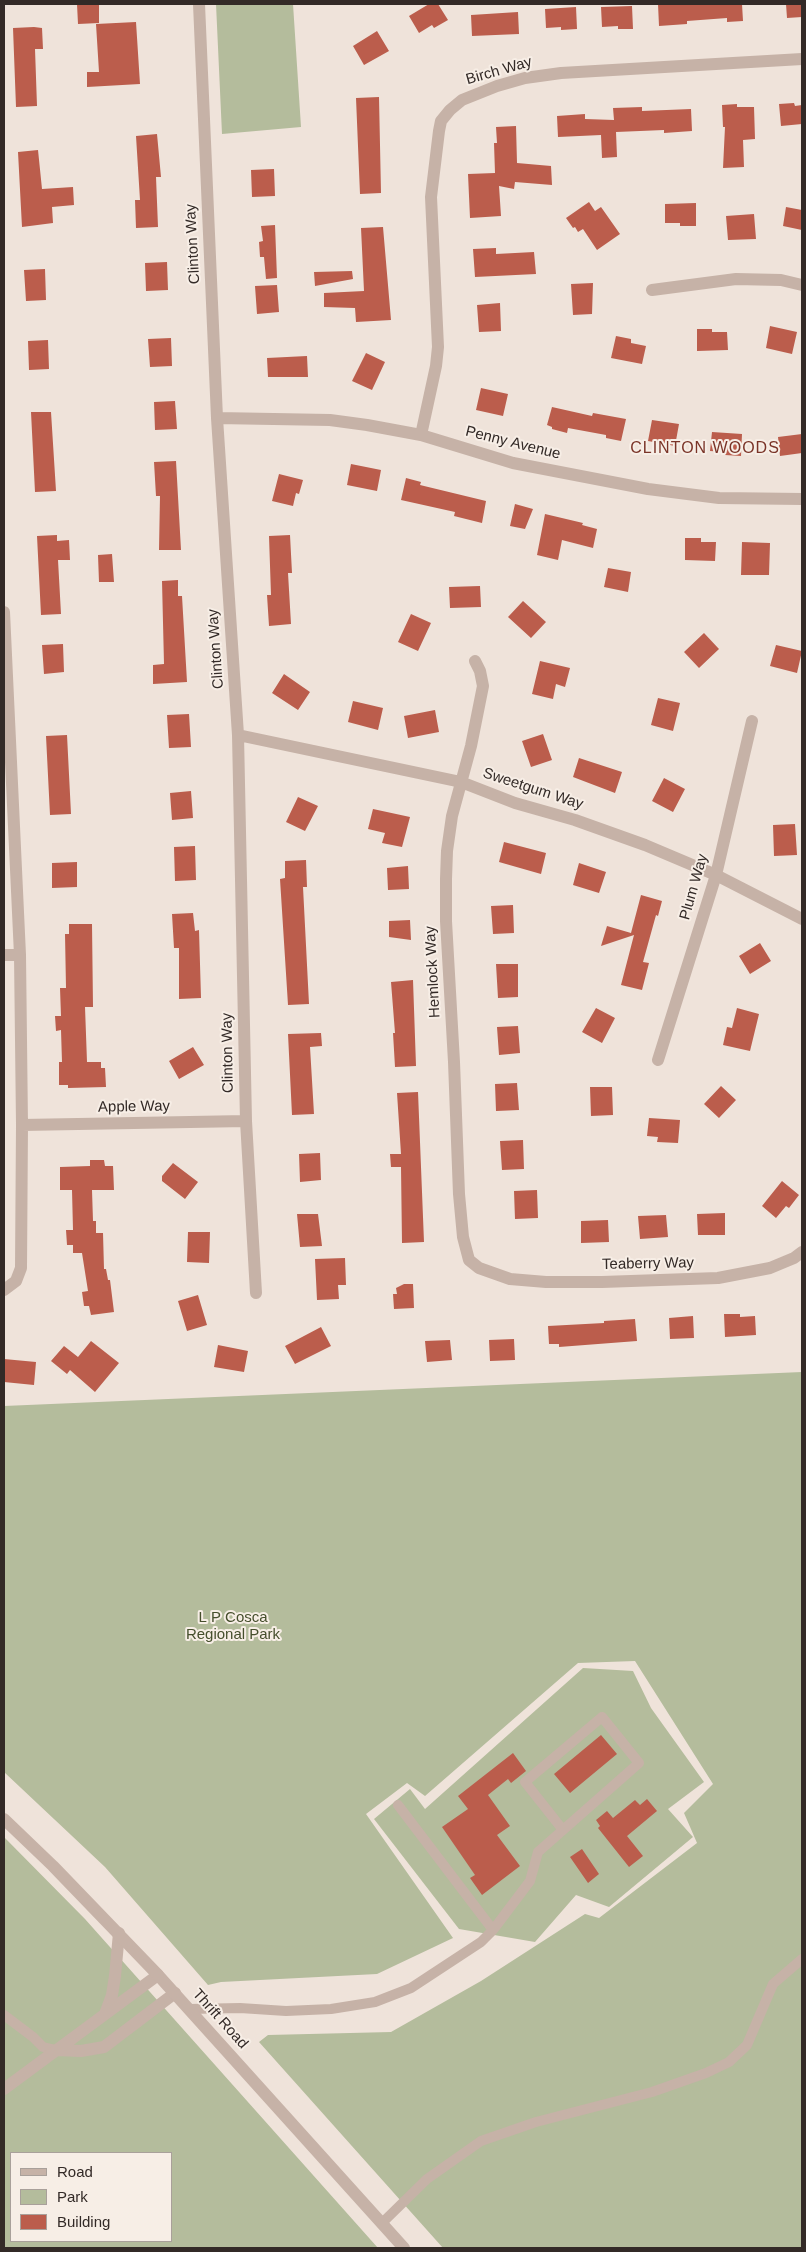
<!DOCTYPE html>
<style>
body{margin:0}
#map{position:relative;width:806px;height:2252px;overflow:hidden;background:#efe3da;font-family:Arial,sans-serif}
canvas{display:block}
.frame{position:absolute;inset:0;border:5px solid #332a27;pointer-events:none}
.legend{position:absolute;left:10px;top:2152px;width:162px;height:90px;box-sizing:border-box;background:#f7eee6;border:1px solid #a9a09a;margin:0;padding:6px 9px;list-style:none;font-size:15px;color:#332a27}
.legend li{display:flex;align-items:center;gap:10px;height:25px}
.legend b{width:25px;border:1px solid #a9a09a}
</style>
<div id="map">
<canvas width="806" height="2252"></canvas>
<div class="frame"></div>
<ul class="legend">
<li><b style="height:6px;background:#c6b2a7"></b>Road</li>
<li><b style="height:14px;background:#b4bc9c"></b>Park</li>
<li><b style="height:14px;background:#bb5d4c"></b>Building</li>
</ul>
</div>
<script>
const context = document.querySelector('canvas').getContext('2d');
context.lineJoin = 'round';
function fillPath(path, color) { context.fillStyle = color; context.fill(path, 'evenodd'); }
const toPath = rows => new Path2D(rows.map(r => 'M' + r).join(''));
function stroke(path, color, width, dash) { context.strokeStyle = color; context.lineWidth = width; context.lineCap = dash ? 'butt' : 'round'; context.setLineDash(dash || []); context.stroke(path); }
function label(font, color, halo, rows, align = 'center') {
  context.font = font + ' Arial,sans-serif'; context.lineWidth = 4; context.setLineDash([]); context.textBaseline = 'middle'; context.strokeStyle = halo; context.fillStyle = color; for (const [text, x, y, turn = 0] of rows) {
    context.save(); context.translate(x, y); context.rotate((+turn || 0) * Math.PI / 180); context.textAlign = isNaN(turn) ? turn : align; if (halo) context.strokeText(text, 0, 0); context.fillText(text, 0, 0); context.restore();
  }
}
fillPath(toPath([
 [216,4,293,4,301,127,222,134],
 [802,1372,802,2248,443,2248,259,2042,268,2035,391,2032,481,1981,585,1914,599,1918,697,1843,684,1813,713,1784,635,1661,578,1663,425,1796,407,1783,366,1814,453,1938,377,1974,221,1982,208,1985,105,1867,4,1772,4,1406],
 [583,1668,633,1671,651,1708,704,1782,668,1809,693,1837,609,1907,576,1895,535,1942,459,1929,374,1819,410,1789,425,1809],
 [4,1837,85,1919,378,2248,4,2248],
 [11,2153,171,2153,171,2241,11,2241]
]), '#b4bc9c');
fillPath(toPath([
 [77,4,99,4,99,23,78,24],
 [429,4,438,4,448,20,434,28,432,25,419,33,409,16],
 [658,4,742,4,743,21,727,22,727,18,687,21,687,24,659,26],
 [786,4,802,4,802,17,787,18],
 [632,6,633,29,618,29,618,26,602,27,601,7],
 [576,7,577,29,561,30,561,27,546,28,545,9],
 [518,12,519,34,472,36,471,15],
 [136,22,140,84,87,87,87,72,99,72,96,24],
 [34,27,42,28,43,49,35,49,37,106,16,107,13,28],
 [377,31,389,51,364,65,353,46],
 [379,97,381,193,360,194,356,98],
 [794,103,795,106,802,105,802,124,781,126,779,104],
 [737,104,737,107,754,107,755,139,743,140,744,167,723,168,725,127,723,127,722,105],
 [642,107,642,111,691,109,692,131,664,133,664,130,616,132,617,157,602,158,601,135,558,137,557,116,585,114,585,119,614,120,613,108],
 [516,126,517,163,551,166,552,185,515,182,514,189,499,186,501,216,470,218,468,174,495,173,494,143,497,143,496,127],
 [157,134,161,177,156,177,158,227,136,228,135,200,140,200,136,136],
 [38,150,42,189,73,187,74,205,52,207,53,223,22,227,18,152],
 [274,169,275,196,252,197,251,170],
 [589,202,595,211,601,207,620,234,597,250,583,229,578,232,575,227,573,228,566,218],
 [696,203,696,226,680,226,680,223,665,223,665,204],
 [786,207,802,210,802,230,783,226],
 [754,214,756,239,728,240,726,216],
 [275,225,277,278,266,279,264,257,260,257,259,242,263,241,261,226],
 [383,227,391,320,356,322,355,308,324,307,324,293,364,291,361,228],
 [496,248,496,254,534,252,536,274,475,277,473,249],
 [167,262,168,290,146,291,145,263],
 [45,269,46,300,26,301,24,270],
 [352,271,353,279,315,286,314,272],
 [593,283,592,314,573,315,571,284],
 [277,285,279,312,257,314,255,286],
 [500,303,501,331,479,332,477,305],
 [770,326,797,332,792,354,766,348],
 [697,329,712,329,712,332,727,332,728,350,697,351],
 [616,336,631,339,631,343,646,346,642,364,611,358],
 [171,338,172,366,150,367,148,339],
 [48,340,49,369,29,370,28,341],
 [366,353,385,362,372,390,352,381],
 [307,356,308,377,268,377,267,358],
 [481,388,508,394,503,416,476,410],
 [175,401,177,429,155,430,154,402],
 [552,407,592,416,593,413,626,419,621,441,606,438,606,435,568,428,567,433,552,429,552,427,547,425],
 [31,412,51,412,56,491,35,492],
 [652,420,679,424,675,446,648,441],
 [712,432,742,434,741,456,725,455,725,452,710,451],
 [802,434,802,453,780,456,778,437],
 [176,461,181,550,159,550,160,496,156,496,154,462],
 [351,464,381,470,377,491,347,485],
 [279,474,303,480,299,494,296,493,293,506,272,501],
 [406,478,421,482,420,485,486,501,482,523,454,516,455,512,401,500],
 [515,504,533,509,525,529,510,526],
 [545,514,583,523,582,525,597,529,593,548,562,540,558,560,537,555],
 [57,535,57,541,69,540,70,560,58,560,61,614,41,615,37,536],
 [290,535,292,573,288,573,291,624,269,626,267,595,271,595,269,536],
 [685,538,701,538,701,542,716,542,715,561,685,560],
 [742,542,770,543,769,575,741,575],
 [112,554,114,582,99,582,98,555],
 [608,568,631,572,628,592,604,587],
 [178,580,178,596,182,596,187,682,153,684,153,665,164,664,162,581],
 [480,586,481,607,450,608,449,587],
 [523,601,546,622,531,638,508,617],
 [411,614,431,623,418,651,398,642],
 [704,633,719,649,699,668,684,652],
 [63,644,64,672,44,674,42,645],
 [776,645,802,651,797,673,770,666],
 [540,661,570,668,565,687,556,684,553,699,532,694],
 [284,674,310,692,298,710,272,693],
 [658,698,680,703,673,731,651,725],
 [353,701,383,708,378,730,348,722],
 [435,710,439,732,408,738,404,716],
 [189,714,191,747,169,748,167,715],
 [543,734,552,760,531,767,522,741],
 [67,735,71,814,50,815,46,736],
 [579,758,622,772,615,793,573,777],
 [664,778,685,789,673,812,652,801],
 [191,791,193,818,172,820,170,793],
 [298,797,318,806,305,831,286,822],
 [373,809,410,817,402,847,382,843,385,833,368,829],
 [795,824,797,855,774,856,773,825],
 [504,842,546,853,541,874,499,862],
 [195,846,196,880,175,881,174,847],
 [306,860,307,887,303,887,309,1004,288,1005,280,879,285,878,285,861],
 [77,862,77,887,52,888,52,863],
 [579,863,606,872,599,893,573,885],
 [408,866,409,889,388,890,387,868],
 [641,895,662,901,658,916,656,915,643,962,649,963,642,990,621,985,634,935,601,946,607,926,631,933],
 [513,905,514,933,493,934,491,906],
 [193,913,195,931,199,930,201,998,179,999,179,948,174,948,172,914],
 [410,920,411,940,389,937,389,921],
 [69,924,92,924,93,1007,85,1007,87,1062,101,1062,101,1068,105,1068,106,1087,68,1088,68,1085,59,1085,59,1062,62,1062,61,1030,56,1031,55,1016,61,1016,60,988,66,988,65,934,69,934],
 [760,943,771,961,750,974,739,956],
 [496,964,518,964,518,997,498,998],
 [413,980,416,1066,395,1067,393,1033,395,1033,391,982],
 [596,1008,615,1018,602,1043,582,1032],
 [737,1008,759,1014,750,1051,723,1045,727,1027,732,1028],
 [518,1026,520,1053,499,1055,497,1027],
 [321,1033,322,1046,310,1047,314,1114,292,1115,288,1034],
 [193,1047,204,1065,179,1079,169,1061],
 [517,1083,519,1110,496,1111,495,1084],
 [721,1086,736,1100,719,1118,704,1104],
 [590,1087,612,1087,613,1115,591,1116],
 [418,1092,424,1242,402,1243,401,1167,391,1167,390,1154,401,1154,397,1093],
 [649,1118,680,1120,678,1143,657,1142,658,1137,647,1136],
 [523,1140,524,1169,502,1170,500,1141],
 [320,1153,321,1180,300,1182,299,1154],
 [90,1160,104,1160,105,1166,113,1166,114,1190,92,1190,93,1221,96,1221,96,1233,103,1233,104,1269,106,1269,108,1280,110,1280,114,1312,91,1315,89,1306,84,1306,82,1292,88,1291,82,1253,73,1253,73,1245,67,1245,66,1230,73,1230,72,1190,60,1190,60,1167,90,1166],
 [173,1163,198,1182,185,1199,162,1181,162,1176],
 [782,1181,799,1195,789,1208,786,1206,776,1218,762,1206],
 [537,1190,538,1218,515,1219,514,1191],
 [725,1213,725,1235,698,1235,697,1214],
 [297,1214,318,1214,322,1246,300,1247],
 [666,1215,668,1237,640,1239,638,1216],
 [608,1220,609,1242,581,1243,581,1221],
 [188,1232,210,1232,209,1263,187,1262],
 [345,1258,346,1285,338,1285,339,1299,317,1300,315,1259],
 [404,1284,413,1284,414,1308,394,1309,393,1294,397,1294,396,1288],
 [198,1295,207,1325,187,1331,178,1301],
 [724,1314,740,1314,740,1317,755,1316,756,1335,725,1337],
 [693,1316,694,1338,670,1339,669,1318],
 [635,1319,637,1341,559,1347,559,1344,549,1344,548,1326,604,1323,604,1321],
 [321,1327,331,1346,295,1364,285,1346],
 [514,1339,515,1360,490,1361,489,1340],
 [450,1340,452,1360,427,1362,425,1341],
 [91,1341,119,1363,95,1392,70,1370,67,1374,51,1361,64,1346,78,1357],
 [218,1345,248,1351,244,1372,214,1367],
 [4,1359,36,1362,34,1385,4,1382],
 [601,1735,617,1754,570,1793,554,1774],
 [513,1753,526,1771,511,1783,508,1779,488,1795,510,1826,497,1835,520,1866,482,1895,470,1878,475,1875,442,1827,468,1809,458,1796],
 [647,1799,657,1811,627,1836,643,1856,629,1867,598,1828,600,1826,596,1820,607,1811,613,1818,635,1800,640,1805],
 [582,1849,599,1874,588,1883,570,1857]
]), '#bb5d4c');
stroke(toPath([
 [398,1805,493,1930,530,1881,538,1852,639,1763,602,1717,525,1782,563,1830],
 [189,2009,240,2008,286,2011,331,2009,375,2002,411,1988,481,1942,493,1930],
 [4,2015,33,2037,43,2047,56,2050],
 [382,2223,427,2179,481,2141,536,2122,652,2092,706,2073,729,2062,747,2045,773,1984,802,1959]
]), '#c6b2a7', 10);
stroke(toPath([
 [199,4,217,418,238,735,246,1121,256,1293],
 [652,290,736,279,781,280,802,285],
 [217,418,330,420,367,425,421,435,513,463,648,489,719,498,802,499],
 [421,435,436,366,438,347,431,197,439,131,441,121,450,110,462,100,497,86,525,78,561,73,802,59],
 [4,612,20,955,22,1125,21,1268,16,1281,4,1290],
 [475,661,480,671,483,686,471,746,452,816,447,851,446,879,446,921,454,1062,459,1194,463,1237,469,1260,479,1268,510,1279,546,1282,602,1282,718,1278,770,1268,794,1258,802,1252],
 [238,735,461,782,515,803,575,820,645,845,716,875,802,919],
 [4,955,20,955],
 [658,1060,716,875,752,721],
 [22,1125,246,1121],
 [105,2014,112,1995,115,1976,119,1933],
 [56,2050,81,2051,104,2047,175,1993],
 [4,2089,158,1975]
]), '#c6b2a7', 12);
stroke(toPath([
 [4,1819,53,1866,158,1975,404,2248]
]), '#c6b2a7', 12);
label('15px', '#332a27', '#f7eee6', [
 ["Birch Way",499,71,-16],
 ["Clinton Way",193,244,-93],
 ["Penny Avenue",513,443,14],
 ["Clinton Way",216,649,-94],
 ["Sweetgum Way",533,789,18],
 ["Plum Way",694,887,-74],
 ["Hemlock Way",433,972,-93],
 ["Clinton Way",228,1053,-91],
 ["Apple Way",134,1107,-1],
 ["Teaberry Way",648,1264,-1],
 ["Thrift Road",220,2019,48]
]);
label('15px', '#464f2d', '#f7eee6', [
 ["L P Cosca",233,1618],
 ["Regional Park",233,1635]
]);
context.letterSpacing = '1px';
label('16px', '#7a3428', '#f7eee6', [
 ["CLINTON WOODS",705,449]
]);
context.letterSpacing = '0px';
</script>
